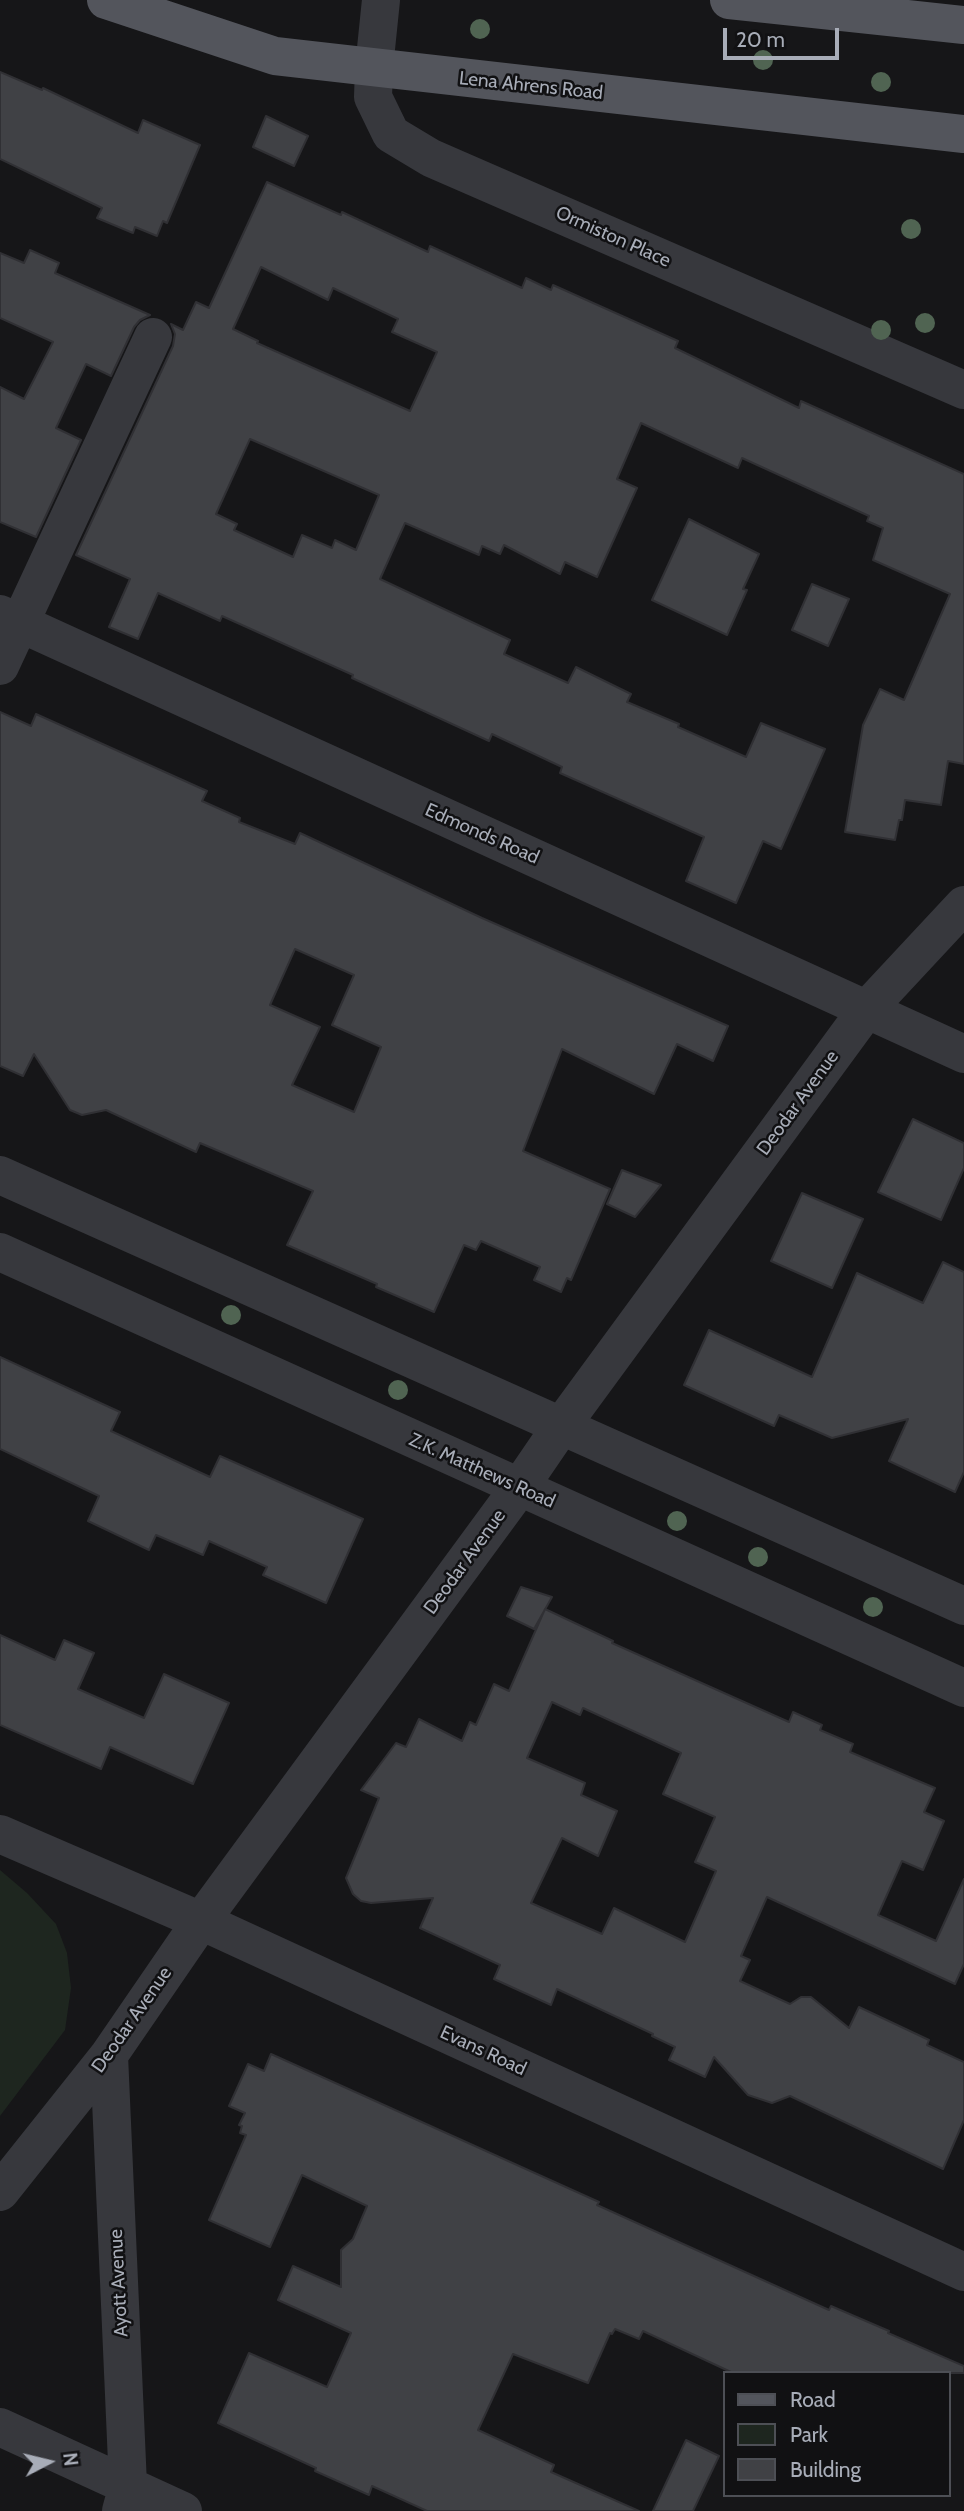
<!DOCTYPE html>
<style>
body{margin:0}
#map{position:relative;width:964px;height:2511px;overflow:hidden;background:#161618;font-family:Cabin,sans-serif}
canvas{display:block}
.legend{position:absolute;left:723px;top:2371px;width:228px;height:126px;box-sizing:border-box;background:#111113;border:2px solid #4d4f55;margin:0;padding:9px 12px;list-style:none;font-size:21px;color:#a8adb8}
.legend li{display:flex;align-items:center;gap:14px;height:35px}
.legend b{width:35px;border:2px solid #4d4f55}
.north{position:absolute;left:14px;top:2427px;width:70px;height:70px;-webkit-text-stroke:5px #111113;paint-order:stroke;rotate:83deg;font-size:19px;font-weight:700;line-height:28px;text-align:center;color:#a8adb8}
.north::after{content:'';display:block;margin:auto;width:24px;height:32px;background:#a8adb8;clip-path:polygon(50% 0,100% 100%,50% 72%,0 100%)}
.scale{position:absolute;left:723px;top:28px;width:116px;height:32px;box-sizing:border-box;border:4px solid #a8adb8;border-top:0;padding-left:9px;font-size:21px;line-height:24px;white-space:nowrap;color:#a8adb8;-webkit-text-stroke:5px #111113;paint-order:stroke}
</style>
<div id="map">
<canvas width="964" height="2511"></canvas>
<ul class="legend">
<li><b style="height:9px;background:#53555c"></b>Road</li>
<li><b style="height:19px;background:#1e261f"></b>Park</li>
<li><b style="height:19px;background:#404145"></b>Building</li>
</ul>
<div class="north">N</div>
<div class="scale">20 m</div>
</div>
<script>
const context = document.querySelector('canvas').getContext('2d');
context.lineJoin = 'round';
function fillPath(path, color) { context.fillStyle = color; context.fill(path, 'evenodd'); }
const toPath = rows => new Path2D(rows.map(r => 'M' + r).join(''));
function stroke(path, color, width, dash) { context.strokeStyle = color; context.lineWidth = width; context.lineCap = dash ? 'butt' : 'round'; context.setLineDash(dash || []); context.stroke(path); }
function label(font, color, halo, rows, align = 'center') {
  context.font = font + ' Cabin,sans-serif'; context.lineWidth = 5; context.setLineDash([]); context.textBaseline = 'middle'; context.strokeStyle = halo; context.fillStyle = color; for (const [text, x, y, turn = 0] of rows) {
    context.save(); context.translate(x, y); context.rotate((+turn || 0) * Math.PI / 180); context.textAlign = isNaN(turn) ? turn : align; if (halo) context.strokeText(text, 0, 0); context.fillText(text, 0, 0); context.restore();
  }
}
fillPath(toPath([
 [0,1870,27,1893,56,1924,67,1953,71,1988,65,2030,0,2116]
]), '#1e261f');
const building = toPath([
 [0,72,42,90,43,88,138,133,143,120,200,145,167,223,163,221,157,236,135,227,133,233,97,218,102,208,0,159,0,72],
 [266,116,308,136,294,166,253,147,266,116],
 [267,182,341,215,342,212,428,252,430,246,522,288,526,278,551,290,553,285,678,341,675,348,799,408,801,401,964,474,964,764,948,761,941,805,905,800,902,820,899,820,895,840,845,832,863,725,880,689,904,700,950,594,873,560,883,528,867,521,869,516,742,458,738,468,641,423,617,479,637,488,597,577,565,562,560,574,504,545,500,554,482,546,479,555,405,523,380,579,510,640,504,654,568,683,576,667,631,694,627,702,679,724,678,727,746,757,761,723,825,749,781,849,763,841,736,903,686,881,704,837,560,773,562,767,492,734,489,741,352,678,353,675,222,616,220,621,158,593,138,639,109,627,130,579,76,555,173,346,175,334,171,324,183,330,196,302,209,308,267,182],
 [261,267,328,300,333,288,398,319,392,332,437,352,410,411,257,343,258,341,233,329,261,267],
 [250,439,379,495,356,550,335,540,332,548,302,535,293,557,234,530,237,524,216,514,250,439],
 [30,250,59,263,55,273,150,315,140,320,134,327,111,376,86,364,56,428,81,440,36,537,0,522,0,387,24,399,53,342,0,318,0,253,24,263,30,250],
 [689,519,759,554,743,589,747,590,727,635,652,600,689,519],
 [812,584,849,599,828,646,792,630,812,584],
 [0,712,31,726,36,714,207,791,202,801,240,818,239,822,295,844,300,833,482,918,728,1026,713,1061,677,1044,654,1094,562,1049,523,1151,610,1189,571,1280,567,1278,561,1292,534,1280,540,1267,481,1241,476,1250,464,1245,434,1312,376,1287,377,1284,287,1245,313,1191,200,1143,196,1152,106,1110,82,1115,70,1110,34,1054,23,1076,0,1066,0,712],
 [295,949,354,975,332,1025,381,1047,354,1112,292,1085,320,1027,270,1005,295,949],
 [913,1119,964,1143,964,1168,941,1220,878,1192,913,1119],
 [622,1170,661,1185,635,1217,607,1204,622,1170],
 [802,1193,863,1219,832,1288,771,1261,802,1193],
 [943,1262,964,1272,964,1472,955,1492,889,1461,908,1419,832,1438,779,1415,774,1426,684,1385,709,1330,812,1377,857,1273,923,1303,943,1262],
 [0,1357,120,1412,111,1431,210,1477,220,1456,363,1519,326,1603,263,1575,267,1567,209,1541,203,1555,156,1535,149,1550,88,1521,99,1496,0,1449,0,1357],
 [521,1587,552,1597,534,1629,507,1616,521,1587],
 [545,1609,613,1641,612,1643,789,1722,793,1712,822,1725,820,1730,853,1744,850,1752,935,1788,924,1812,944,1821,923,1870,902,1861,878,1915,936,1941,964,1879,964,1964,955,1984,767,1897,741,1956,750,1960,740,1981,790,2004,801,1997,811,1997,849,2028,859,2007,929,2040,927,2045,964,2062,964,2120,943,2169,790,2096,772,2103,748,2095,714,2057,705,2077,669,2060,675,2047,652,2036,653,2034,557,1989,551,2005,494,1979,500,1965,420,1928,433,1898,371,1903,361,1901,353,1894,346,1878,379,1798,361,1790,396,1743,406,1747,419,1719,462,1741,470,1722,476,1725,494,1684,509,1691,545,1609],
 [552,1702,580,1715,583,1708,681,1753,663,1794,715,1817,695,1862,716,1871,685,1942,614,1908,602,1934,531,1903,562,1838,598,1856,617,1811,581,1795,585,1783,527,1758,552,1702],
 [0,1635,55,1660,64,1640,94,1653,78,1689,144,1718,164,1674,229,1703,193,1784,110,1747,101,1769,0,1725,0,1635],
 [271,2054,599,2202,597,2205,829,2310,831,2306,889,2331,888,2333,964,2366,964,2373,733,2373,643,2331,639,2339,615,2329,612,2334,610,2333,588,2383,513,2354,478,2430,554,2465,551,2472,639,2511,427,2511,372,2486,369,2495,315,2471,316,2468,218,2423,249,2353,327,2387,351,2333,278,2300,293,2266,341,2287,341,2250,353,2239,367,2206,302,2175,270,2247,209,2220,246,2135,240,2133,242,2126,239,2125,245,2113,229,2106,248,2064,264,2071,271,2054],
 [686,2440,719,2456,693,2511,653,2511,686,2440]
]);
fillPath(building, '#404145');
stroke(building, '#303034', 2);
stroke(toPath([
 [381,0,374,68,373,97,391,134,431,158,964,390],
 [0,614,964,1054],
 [0,666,153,337],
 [0,1175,964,1606],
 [0,1252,964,1688],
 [0,1834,201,1921,964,2272],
 [109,2055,128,2485,121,2511],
 [0,2192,109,2055,201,1921,519,1488,562,1425,867,1009,964,905],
 [0,2427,183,2511]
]), '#37383d', 38);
stroke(toPath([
 [106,0,275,56,964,134],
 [729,0,964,25]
]), '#53555c', 38);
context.fillStyle = '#506452';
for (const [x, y] of [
 [480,29],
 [763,60],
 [881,82],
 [911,229],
 [925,323],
 [881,330],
 [231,1315],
 [398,1390],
 [677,1521],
 [758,1557],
 [873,1607]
]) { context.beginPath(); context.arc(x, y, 10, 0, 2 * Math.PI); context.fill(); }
label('19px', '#a8adb8', '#111113', [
 ["Lena Ahrens Road",531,86,6],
 ["Ormiston Place",613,237,24],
 ["Edmonds Road",482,834,24],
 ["Deodar Avenue",798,1103,-54],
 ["Z.K. Matthews Road",482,1471,24],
 ["Deodar Avenue",465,1562,-54],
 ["Deodar Avenue",132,2020,-55],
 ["Evans Road",483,2051,25],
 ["Ayott Avenue",119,2283,-93]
]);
</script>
